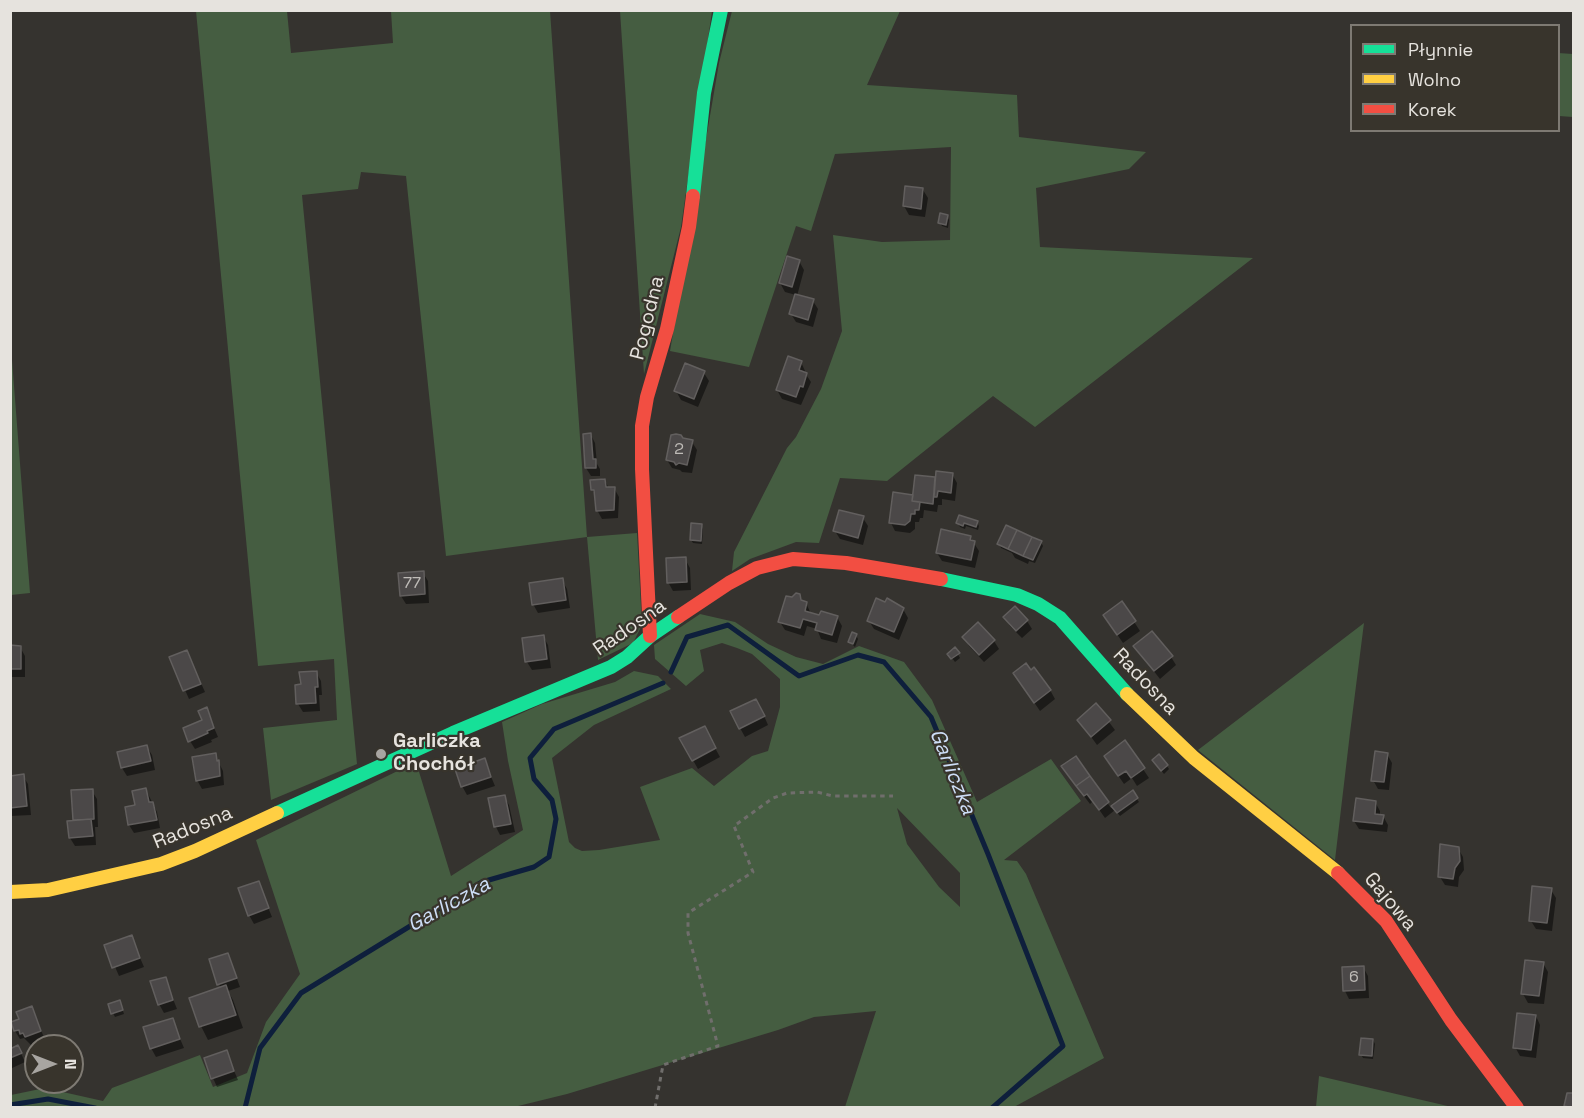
<!DOCTYPE html>
<meta charset="utf-8">
<style>
body{margin:0}
#map{position:relative;width:1584px;height:1118px;overflow:hidden;background:#35332f;font-family:"Space Grotesk",sans-serif}
canvas{display:block}
.frame{position:absolute;inset:0;border:12px solid #e6e3de;pointer-events:none}
.legend{position:absolute;left:1350px;top:24px;width:210px;height:108px;box-sizing:border-box;background:#38342c;border:2px solid #7e7a73;margin:0;padding:8px 10px;list-style:none;font-size:18px;color:#e6e3de}
.legend li{display:flex;align-items:center;gap:12px;height:30px}
.legend b{width:30px;border:2px solid #7e7a73}
.north{position:absolute;left:24px;top:1034px;width:60px;height:60px;box-sizing:border-box;background:#38342c;border:2px solid #7e7a73;border-radius:50%;rotate:90deg;font-size:16px;font-weight:700;line-height:24px;text-align:center;color:#e6e3de}
.north::after{content:'';display:block;margin:auto;width:21px;height:27px;background:#a8a5a1;clip-path:polygon(50% 0,100% 100%,50% 72%,0 100%)}
</style>
<div id="map">
<canvas width="1584" height="1118"></canvas>
<div class="frame"></div>
<ul class="legend">
<li><b style="height:8px;background:#16e098"></b>Płynnie</li>
<li><b style="height:8px;background:#ffcf43"></b>Wolno</li>
<li><b style="height:8px;background:#f24e42"></b>Korek</li>
</ul>
<div class="north">N</div>
</div>
<script>
const context = document.querySelector('canvas').getContext('2d');
context.lineJoin = 'round';
function fillPath(path, color) { context.fillStyle = color; context.fill(path, 'evenodd'); }
const toPath = rows => new Path2D(rows.map(r => 'M' + r).join(''));
function stroke(path, color, width, dash) { context.strokeStyle = color; context.lineWidth = width; context.lineCap = dash ? 'butt' : 'round'; context.setLineDash(dash || []); context.stroke(path); }
function label(font, color, halo, rows, align = 'center') {
  context.font = font + ' "Space Grotesk",sans-serif'; context.lineWidth = 4.5; context.setLineDash([]); context.textBaseline = 'middle'; context.strokeStyle = halo; context.fillStyle = color; for (const [text, x, y, turn = 0] of rows) {
    context.save(); context.translate(x, y); context.rotate((+turn || 0) * Math.PI / 180); context.textAlign = isNaN(turn) ? turn : align; if (halo) context.strokeText(text, 0, 0); context.fillText(text, 0, 0); context.restore();
  }
}
fillPath(toPath([
 [196,11,287,11,291,53,393,43,391,11,550,11,587,537,637,533,642,625,633,643,598,660,587,537,446,556,406,176,361,172,358,189,302,195,357,764,271,800,263,728,337,720,334,659,258,666],
 [620,11,712,11,681,227,644,374],
 [732,11,900,11,867,85,1017,95,1019,137,1146,152,1129,169,1036,188,1040,247,1253,258,1035,427,993,396,887,481,840,478,819,543,796,542,750,559,732,571,734,552,787,448,796,437,821,389,842,331,833,235,882,242,950,240,951,147,835,154,811,231,796,226,749,367,670,351,719,63],
 [1558,53,1573,54,1573,117,1559,116],
 [10,334,30,593,11,595,10,595],
 [700,614,735,622,768,644,796,657,823,664,859,646,904,662,932,700,977,802,1051,759,1081,801,1004,860,1017,861,1026,874,1104,1058,1014,1107,845,1107,876,1011,814,1017,778,1030,567,1094,514,1107,11,1108,11,1095,45,1088,103,1101,112,1088,200,1055,213,1087,247,1073,266,1022,300,974,256,840,416,762,451,876,523,830,508,761,502,722,542,704,615,682,634,671,658,676,671,689,594,725,552,758,569,842,575,848,582,851,599,850,660,840,640,787,692,768,714,786,752,756,768,751,780,707,780,679,752,654,737,648,722,643,700,650,704,671,686,686,655,659,654,645],
 [897,808,960,873,960,907,939,887,907,844],
 [1364,623,1350,733,1335,860,1198,750],
 [1319,1076,1452,1107,1316,1107]
]), '#455d41');
fillPath(toPath([
 [923,190,928,198,925,217,909,215,904,206],
 [947,217,949,220,948,228,942,226,940,223],
 [799,261,804,270,797,296,813,301,818,309,813,327,796,322,791,314,796,295,785,292,780,283],
 [801,362,805,371,805,373,811,382,801,405,782,399,777,390],
 [704,373,709,381,698,407,681,400,676,391],
 [591,435,595,443,597,464,600,469,600,476,591,476,586,468],
 [682,439,692,442,697,450,692,473,682,472,680,470,672,468,667,460],
 [952,474,957,483,955,501,942,499,942,505,938,505,937,512,924,510,923,518,920,518,919,522,915,522,915,529,910,533,895,531,891,523,915,496,917,477,937,479],
 [605,480,609,489,614,488,619,497,618,518,602,519,597,510,596,496,592,489],
 [863,518,868,526,863,545,840,539,835,531],
 [977,522,979,526,978,530,966,526,965,529,960,527,958,523],
 [701,525,703,529,702,544,693,543,691,540],
 [970,537,979,551,975,568,942,561,937,553],
 [1041,542,1043,546,1035,563,1029,561,1028,564,1015,558,1012,553,1001,548,999,544],
 [685,559,690,568,691,590,673,591,668,582],
 [423,573,428,581,429,603,406,604,401,596],
 [562,580,567,589,570,608,538,613,533,604],
 [799,596,803,602,806,603,811,614,820,617,837,617,842,626,837,643,821,639,817,629,807,626,804,636,785,630,780,622,793,599],
 [1122,603,1140,631,1123,643,1110,624],
 [903,609,908,618,899,640,874,629,869,621],
 [1005,618,1027,621,1032,629,1022,638,1010,626],
 [856,635,858,639,855,647,850,642],
 [543,636,548,645,551,668,532,670,527,662,524,639],
 [964,637,994,641,999,649,984,662,969,646],
 [10,647,20,647,25,656,25,677,10,677],
 [1135,647,1171,657,1176,665,1160,679],
 [955,649,960,658,955,662,949,654],
 [187,652,205,692,189,699,171,658],
 [316,672,321,681,322,695,319,695,320,711,303,712,298,704,302,685],
 [1015,674,1050,690,1055,699,1040,711],
 [1096,705,1115,730,1097,745,1079,720],
 [206,709,218,737,211,740,212,742,195,749,190,741,204,721],
 [761,709,768,725,745,737,740,728],
 [704,728,720,757,698,769,681,739],
 [1125,742,1149,778,1137,786,1132,778,1124,784,1111,765],
 [147,747,152,755,155,770,127,776,122,768,119,753],
 [1387,754,1392,763,1389,790,1378,789,1373,780],
 [215,755,223,771,224,785,202,789,197,780],
 [1075,758,1111,808,1132,792,1139,802,1120,816,1115,810,1105,818,1093,801,1090,804,1068,775],
 [484,760,495,786,467,795,462,786],
 [1156,764,1167,766,1169,769,1164,774],
 [23,776,28,784,31,815,10,816,10,777],
 [146,790,157,812,160,828,134,833,129,825,127,808,136,806],
 [92,791,97,799,98,827,95,827,96,845,75,846,70,838,75,821,73,792],
 [504,796,509,805,515,832,500,835,496,827],
 [1375,802,1380,811,1380,816,1383,816,1388,825,1387,832,1359,829,1354,821],
 [1458,848,1463,857,1464,870,1459,877,1458,887,1445,885,1440,877],
 [258,883,272,917,254,924,249,915],
 [1551,890,1556,898,1552,931,1536,929,1531,921],
 [131,937,144,967,119,976,106,946],
 [228,954,240,987,228,991,233,1000,243,1028,208,1040,201,1026,221,989,219,984],
 [1543,963,1548,972,1544,1004,1528,1003,1523,994],
 [1363,967,1368,976,1369,998,1349,999,1345,991],
 [165,979,177,1009,164,1013,159,1004],
 [121,1005,124,1014,115,1017,113,1013],
 [32,1008,45,1040,31,1045,24,1038,20,1039,15,1031,21,1020],
 [1536,1016,1540,1025,1536,1058,1520,1056,1515,1047],
 [172,1020,184,1048,156,1057,151,1048],
 [1373,1040,1375,1044,1373,1059,1363,1058,1361,1054],
 [18,1047,25,1062,10,1069,10,1050],
 [226,1052,238,1080,217,1087,213,1078]
]), '#0007');
stroke(toPath([
 [671,672,687,637,728,625,799,676,858,655,884,662,931,717,988,854,1063,1046,992,1108],
 [10,1105,48,1099,95,1108],
 [245,1108,260,1048,301,993,482,882,534,867,549,857,556,819,552,800,534,779,530,758,554,729,663,683]
]), '#0e1f3c', 5);
const building = toPath([
 [905,186,923,188,921,209,903,206,905,186],
 [940,213,948,215,946,225,938,223,940,213],
 [787,256,800,260,792,287,779,283,787,256],
 [795,294,814,299,808,320,789,314,795,294],
 [788,356,802,361,799,370,807,373,803,387,800,386,796,397,776,390,788,356],
 [685,363,705,371,694,399,674,391,685,363],
 [591,433,593,459,596,459,596,468,585,468,583,434,591,433],
 [676,434,681,435,683,438,693,440,687,465,679,463,676,465,674,462,666,460,671,435,676,434],
 [936,471,953,473,951,493,938,491,937,497,934,497,936,471],
 [915,475,935,477,933,504,912,501,915,475],
 [605,479,606,487,615,487,614,510,596,511,594,490,591,490,590,480,605,479],
 [893,492,913,495,912,501,920,502,919,510,915,510,915,514,911,514,910,521,905,525,889,523,893,492],
 [839,510,864,516,858,538,833,531,839,510],
 [959,515,978,521,976,527,964,523,963,526,956,523,959,515],
 [691,523,702,524,701,541,690,540,691,523],
 [1006,525,1017,530,1008,549,997,544,1006,525],
 [941,529,971,536,970,540,975,541,971,560,936,553,941,529],
 [1017,530,1032,537,1023,556,1008,549,1017,530],
 [1032,537,1042,541,1033,560,1023,556,1032,537],
 [686,557,687,582,667,583,666,558,686,557],
 [424,571,425,594,400,596,398,573,424,571],
 [563,578,566,600,532,605,529,583,563,578],
 [796,593,800,594,801,600,807,602,805,611,819,615,821,611,838,616,832,635,815,630,817,623,803,619,800,628,778,622,786,596,792,597,796,593],
 [876,598,885,602,887,598,904,608,894,632,867,621,876,598],
 [1122,601,1136,621,1117,635,1103,615,1122,601],
 [1015,606,1028,620,1016,631,1003,617,1015,606],
 [978,622,995,640,979,655,962,637,978,622],
 [1152,631,1173,656,1154,671,1133,646,1152,631],
 [852,632,857,634,853,644,848,642,852,632],
 [544,635,547,659,525,662,522,638,544,635],
 [10,645,21,646,21,669,10,669,10,645],
 [955,647,960,653,951,659,947,654,955,647],
 [187,650,201,684,183,691,169,657,187,650],
 [1026,663,1031,670,1034,667,1051,690,1034,703,1013,673,1026,663],
 [317,671,318,687,315,687,316,703,296,704,295,685,301,684,299,672,317,671],
 [756,699,765,716,739,729,730,711,756,699],
 [1096,703,1111,720,1091,737,1077,720,1096,703],
 [207,707,214,728,207,731,208,733,188,742,183,728,202,720,198,711,207,707],
 [705,726,716,748,692,761,679,738,705,726],
 [1125,740,1145,768,1131,778,1126,771,1118,776,1104,756,1125,740],
 [147,745,151,761,121,768,117,752,147,745],
 [1375,751,1388,753,1384,782,1371,781,1375,751],
 [216,753,217,761,219,760,220,776,196,781,192,757,216,753],
 [1159,754,1168,765,1161,771,1152,760,1159,754],
 [1076,756,1090,776,1076,786,1061,766,1076,756],
 [485,758,491,777,461,787,455,769,485,758],
 [24,774,27,806,10,808,10,776,24,774],
 [1090,776,1109,802,1099,810,1087,794,1084,796,1076,786,1090,776],
 [146,788,149,802,153,802,157,820,128,825,125,807,135,805,132,791,146,788],
 [93,789,94,819,73,820,71,790,93,789],
 [1133,790,1138,798,1117,813,1111,806,1133,790],
 [505,795,511,824,494,827,488,798,505,795],
 [1356,798,1376,801,1375,814,1384,815,1382,824,1353,821,1356,798],
 [91,819,93,836,69,838,67,821,91,819],
 [1440,844,1459,847,1460,861,1455,868,1453,879,1438,877,1440,844],
 [259,881,269,908,248,916,238,888,259,881],
 [1532,886,1552,888,1547,923,1529,921,1532,886],
 [132,935,140,958,112,968,104,945,132,935],
 [228,953,237,978,217,985,209,959,228,953],
 [1525,960,1544,962,1539,996,1521,994,1525,960],
 [1364,966,1365,990,1343,991,1342,967,1364,966],
 [166,977,173,1000,158,1005,150,981,166,977],
 [226,985,236,1015,199,1027,189,998,226,985],
 [120,1000,123,1010,111,1014,108,1004,120,1000],
 [32,1006,41,1031,25,1037,23,1033,20,1034,19,1030,14,1031,11,1022,19,1019,16,1012,32,1006],
 [1517,1013,1536,1015,1531,1050,1513,1048,1517,1013],
 [173,1018,180,1039,150,1049,143,1027,173,1018],
 [1361,1038,1373,1039,1372,1056,1359,1055,1361,1038],
 [18,1045,22,1053,10,1058,10,1049,18,1045],
 [227,1050,234,1071,211,1079,204,1058,227,1050],
 [1567,1093,1574,1093,1574,1108,1564,1106,1567,1093]
]);
fillPath(building, '#4b4848');
stroke(building, '#625f5e', 1.5);
stroke(toPath([
 [655,1108,663,1065,718,1046,688,933,688,913,753,872,734,826,773,798,787,793,817,792,833,796,893,796]
]), '#706e6c', 3, [4.5, 4.5]);
stroke(toPath([
 [693,196,704,93,721,10],
 [941,579,1017,595,1038,604,1060,618,1127,694],
 [277,813,453,733,611,667,627,657,650,636,678,617]
]), '#16e098', 14);
stroke(toPath([
 [1127,694,1194,758,1338,873],
 [10,892,48,890,161,864,195,851,277,813]
]), '#ffcf43', 14);
stroke(toPath([
 [678,617,729,583,757,568,793,559,846,563,941,579],
 [650,636,642,469,642,426,647,397,667,329,689,227,693,196],
 [1338,873,1386,921,1451,1020,1517,1108]
]), '#f24e42', 14);
for (const [x, y, r, color] of [
 [381,754,6,"#a8a5a1"]
]) { const dot = new Path2D(); dot.arc(x, y, r, 0, 2 * Math.PI); context.fillStyle = color; context.fill(dot); stroke(dot, '#38342c', 2); }
label('16px', '#bfbcb8', null, [
 ["2",679,450],
 ["77",412,584],
 ["6",1354,978]
]);
label('20px', '#e6e3de', '#38342c', [
 ["Pogodna",648,318,-76],
 ["Radosna",630,628,-35],
 ["Radosna",1145,682,46],
 ["Radosna",193,828,-22],
 ["Gajowa",1390,902,50]
]);
label('bold 20px', '#e6e3de', '#38342c', [
 ["Garliczka",393,742],
 ["Chochół",393,765]
], 'left');
label('italic 21px', '#cdddf6', '#38342c', [
 ["Garliczka",952,772,68],
 ["Garliczka",449,905,-29]
]);
</script>
